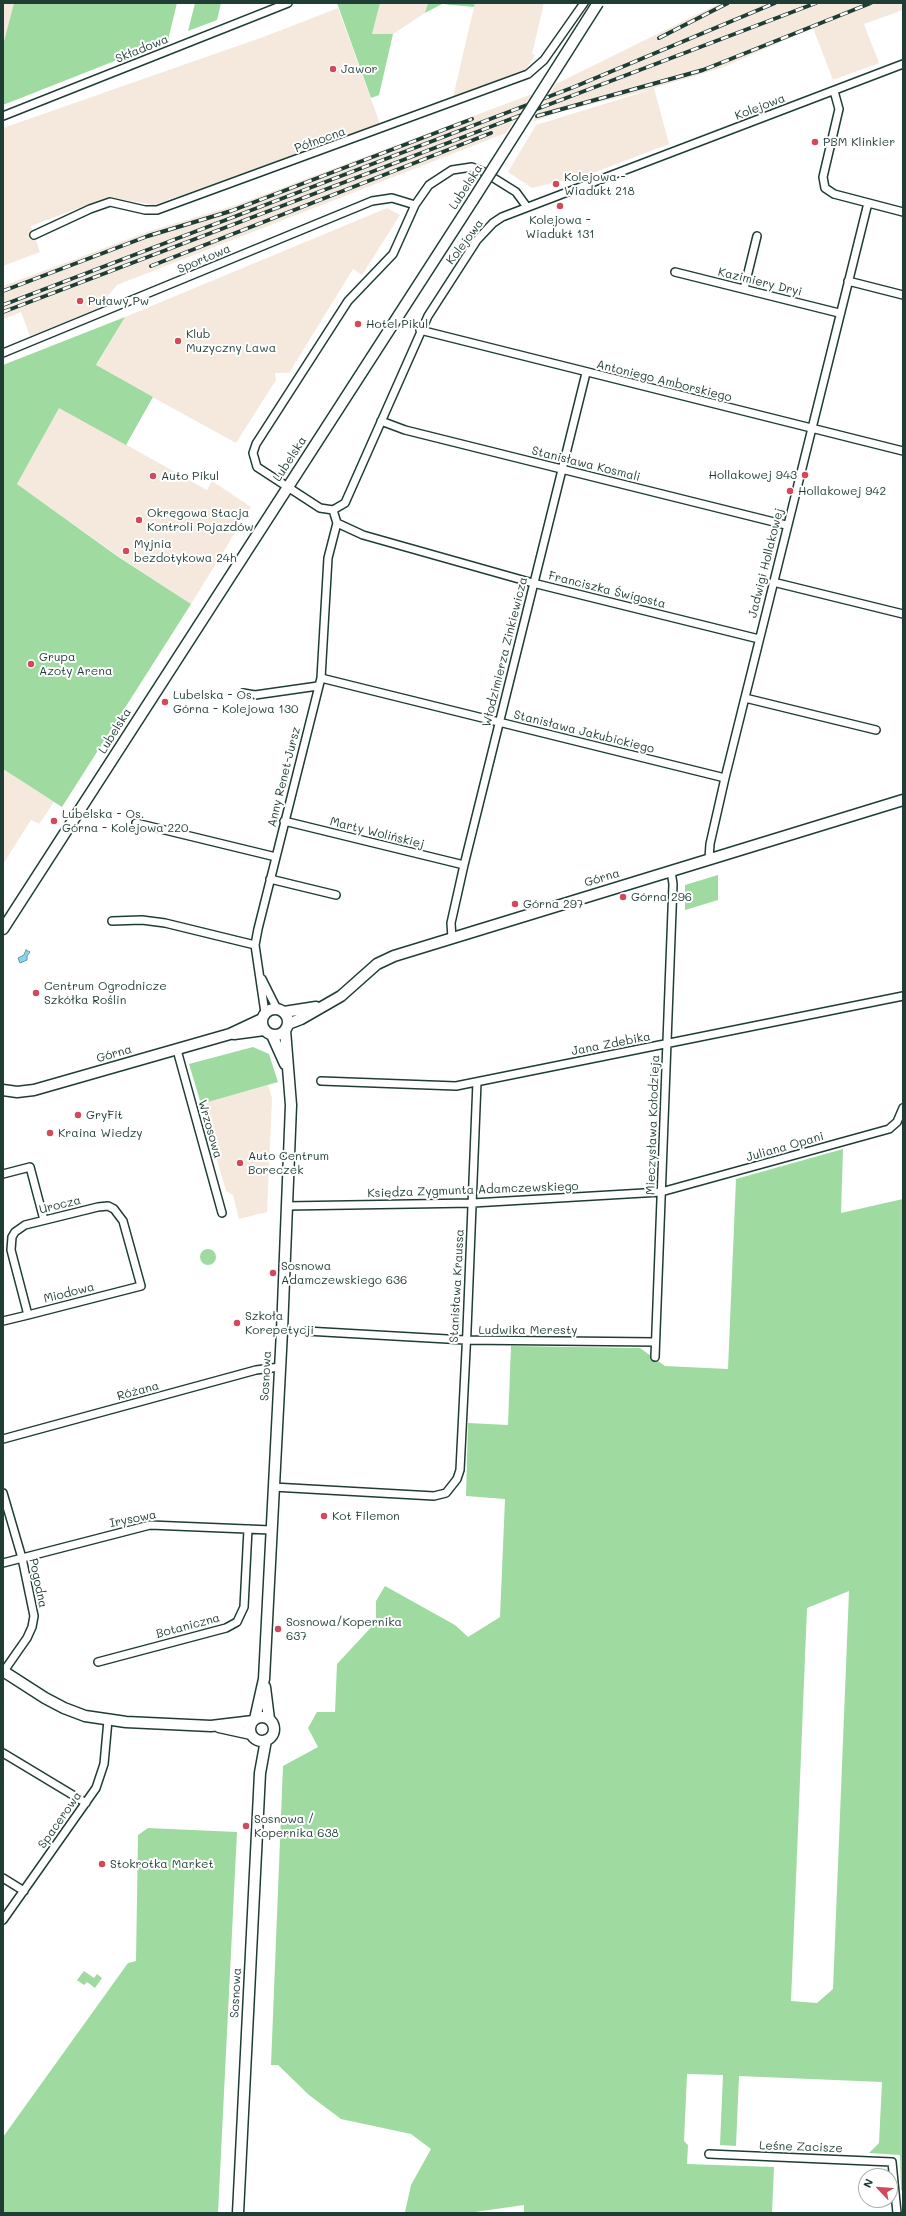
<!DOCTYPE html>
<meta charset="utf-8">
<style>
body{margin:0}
#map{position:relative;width:906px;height:2216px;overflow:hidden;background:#fff;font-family:Mali,sans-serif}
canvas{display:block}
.frame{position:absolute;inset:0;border:4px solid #1f3d34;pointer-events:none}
.north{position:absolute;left:858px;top:2168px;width:40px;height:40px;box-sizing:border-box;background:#fff;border:1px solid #a5b1ae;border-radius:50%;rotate:295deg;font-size:11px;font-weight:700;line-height:16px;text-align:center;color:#1f3d34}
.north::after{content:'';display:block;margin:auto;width:14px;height:18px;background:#d1495b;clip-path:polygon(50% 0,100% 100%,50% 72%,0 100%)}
</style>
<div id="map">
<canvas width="906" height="2216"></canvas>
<div class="frame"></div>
<div class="north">N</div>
</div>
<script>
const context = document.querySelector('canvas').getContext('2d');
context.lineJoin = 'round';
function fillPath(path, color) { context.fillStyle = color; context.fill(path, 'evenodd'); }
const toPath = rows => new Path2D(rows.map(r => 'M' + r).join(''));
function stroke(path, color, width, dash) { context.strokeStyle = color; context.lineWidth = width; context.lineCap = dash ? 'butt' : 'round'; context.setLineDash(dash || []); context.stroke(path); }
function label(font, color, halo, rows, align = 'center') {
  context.font = font + ' Mali,sans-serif'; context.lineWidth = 4; context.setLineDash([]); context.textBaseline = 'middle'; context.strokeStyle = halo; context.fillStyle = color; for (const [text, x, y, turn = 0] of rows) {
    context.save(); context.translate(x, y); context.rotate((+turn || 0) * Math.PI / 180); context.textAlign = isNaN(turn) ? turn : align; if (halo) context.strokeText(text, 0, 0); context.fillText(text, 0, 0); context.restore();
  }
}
fillPath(toPath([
 [3,3,14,3,3,45],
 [380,3,428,3,425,13,393,34,372,34],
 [475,3,544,3,532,54,535,55,526,69,453,97],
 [720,3,903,3,903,10,864,24,879,63,833,80,813,28,721,68,654,88,669,144,593,173,532,188,508,172,536,125,653,89,560,112,532,122,556,84],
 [338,8,380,124,154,205,108,197,31,226,40,252,3,266,3,128,266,36],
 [532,94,506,133,117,285,97,309,30,336,21,312,3,319,3,286,150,231,236,205],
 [387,208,400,215,362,275,353,269,289,373,275,373,276,380,236,443,96,366,125,317],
 [59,407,207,490,212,481,251,507,191,604,118,556,17,484],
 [3,769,54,802,39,824,31,820,3,864],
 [268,1085,272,1098,267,1212,239,1219,233,1195,226,1191,201,1104]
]), '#f4e9dc');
fillPath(toPath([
 [14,3,177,3,168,40,3,105,3,45],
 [195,3,221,3,217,20,188,31],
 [337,3,380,3,372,34,393,34,379,95,371,98],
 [428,3,475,3,474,7,442,4,425,13],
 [125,317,96,365,153,397,126,445,59,408,17,484,117,556,191,604,62,807,3,769,3,365],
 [718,875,718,900,685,910,685,885],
 [253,1047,269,1054,278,1082,201,1104,189,1064],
 [843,1149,841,1213,903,1199,903,2190,901,2190,900,2155,869,2153,879,2143,882,2082,739,2076,736,2146,720,2145,723,2075,687,2074,684,2141,688,2145,687,2164,774,2167,772,2213,524,2213,524,2205,468,2213,405,2212,411,2185,431,2149,411,2134,341,2119,309,2095,278,2065,271,2065,283,1766,318,1747,308,1728,317,1712,335,1712,337,1664,376,1622,376,1601,385,1586,455,1625,468,1637,500,1617,505,1499,466,1496,468,1423,508,1425,511,1346,640,1348,665,1366,728,1369,736,1179],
 [849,1591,833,1989,817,2003,791,2001,807,1608],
 '200 1257a8 8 0 1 1 16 0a8 8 0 1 1-16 0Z',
 [148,1828,237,1832,218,2213,3,2213,3,2137,128,1963,136,1961,138,1835],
 [84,1971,94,1978,97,1974,102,1978,95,1988,87,1982,84,1985,77,1980]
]), '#9fdaa1');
const water = toPath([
 [26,950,30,952,27,956,27,960,20,963,18,958,24,955,26,950]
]);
fillPath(water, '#8ad4eb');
stroke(water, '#5f98a2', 1);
const street = toPath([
 [834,91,839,109,823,177,825,188,834,194,903,212],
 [3,116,288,3],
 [527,207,516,192,484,172,472,167,452,170,429,185,415,205,393,254,348,301,256,444,253,453,257,467,320,508,333,510,345,503,428,316,477,240,493,223,502,217,903,64],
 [34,235,90,209,110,202,145,210,157,210,528,74,544,60,584,3],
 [675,272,839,313],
 [848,281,903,295],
 [744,289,757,236],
 [420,330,903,451],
 [3,353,372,201,392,198,415,205],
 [381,421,405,430,786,525],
 [337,523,363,535,533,583,759,639],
 [773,582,903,614],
 [321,678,725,778],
 [243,693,255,695,318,686],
 [745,698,876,730],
 [284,821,464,865],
 [136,823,276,857],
 [709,859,710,844,725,778,868,203],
 [270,879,336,895],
 [112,921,142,920,165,923,255,945],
 [452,938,451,923,464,865,586,373],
 [262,979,277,1009],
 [265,1013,255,945,258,929,321,678,328,558,337,523,333,510],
 [177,1050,222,1213],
 [321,1081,456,1086,903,996],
 [3,1174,30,1167,44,1220],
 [286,1206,473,1203,661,1192,889,1129,897,1122,903,1108],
 [3,1321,28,1315,141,1286,123,1221,114,1209,108,1206,98,1207,25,1225,15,1232,12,1237,11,1250,28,1315],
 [306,1331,465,1340,655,1342],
 [655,1357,673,884,671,871],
 [3,1439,256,1370,280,1367],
 [273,1487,434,1496,446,1493,457,1479,460,1470,467,1330,477,1082],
 [3,1493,22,1558,34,1616,32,1627,27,1638,4,1671],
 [3,1563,150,1525,271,1530],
 [98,1662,226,1628,237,1622,244,1607,248,1529],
 [3,1753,86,1803],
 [3,1878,24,1891],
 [3,1920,96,1788,104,1764,108,1720],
 [709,2154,892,2162,897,2213]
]);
const secondary = toPath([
 [3,929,473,200],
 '262 1022a13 13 0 1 1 26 0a13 13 0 1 1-26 0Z',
 [284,1012,316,1007],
 [288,1024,301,1019,341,996,377,964,394,956,903,800],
 [234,1034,264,1030],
 [272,1035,285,1064],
 [3,1090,17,1092,34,1090,230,1034,262,1019],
 [3,1671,45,1698,64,1708,85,1716,126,1722,211,1726,253,1721],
 [265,1687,269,1719],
 '250 1729a12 12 0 1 1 24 0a12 12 0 1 1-24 0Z',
 [255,1719,264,1679,282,1331,291,1105,285,1030],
 [219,1727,251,1734],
 [238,2213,260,1773,266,1740]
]);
stroke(street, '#1f3d34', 10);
stroke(secondary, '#1f3d34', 13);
stroke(street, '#fff', 7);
stroke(secondary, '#fff', 10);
const rail = toPath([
 [659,38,728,3],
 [537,116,703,70,871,3],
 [151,266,491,133],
 [3,291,148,236,231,211,472,119],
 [3,305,574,87,775,3],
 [3,312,816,3]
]);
stroke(rail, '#1f3d34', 4);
stroke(rail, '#fff', 2.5, [8]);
const secondaryBridge = toPath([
 [473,200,598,3]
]);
stroke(secondaryBridge, '#1f3d34', 13, []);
stroke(secondaryBridge, '#fff', 10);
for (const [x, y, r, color] of [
 [333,69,4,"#d1495b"],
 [815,142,4,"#d1495b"],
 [556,184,4,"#d1495b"],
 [560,206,4,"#d1495b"],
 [80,301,4,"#d1495b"],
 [358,324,4,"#d1495b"],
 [178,341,4,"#d1495b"],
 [805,475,4,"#d1495b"],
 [153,476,4,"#d1495b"],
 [790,491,4,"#d1495b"],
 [139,520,4,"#d1495b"],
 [126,551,4,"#d1495b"],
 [31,664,4,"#d1495b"],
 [165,702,4,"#d1495b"],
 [54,821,4,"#d1495b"],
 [623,897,4,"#d1495b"],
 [515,904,4,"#d1495b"],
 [36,993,4,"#d1495b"],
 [78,1115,4,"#d1495b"],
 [50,1133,4,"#d1495b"],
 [240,1163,4,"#d1495b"],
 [273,1273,4,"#d1495b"],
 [237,1323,4,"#d1495b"],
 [324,1516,4,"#d1495b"],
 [278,1629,4,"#d1495b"],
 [246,1826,4,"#d1495b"],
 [102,1864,4,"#d1495b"]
]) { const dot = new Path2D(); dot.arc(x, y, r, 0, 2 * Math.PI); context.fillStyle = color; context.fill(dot); stroke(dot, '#fff', 1.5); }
label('12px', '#1f3d34', '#fff', [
 ["Składowa",142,49,-22],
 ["Kolejowa",760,107,-21],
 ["Północna",320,140,-20],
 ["Lubelska",466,187,-57],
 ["Kolejowa",465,242,-53],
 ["Sportowa",204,259,-23],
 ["Kazimiery Dryi",760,282,14],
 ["Antoniego Amborskiego",664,381,14],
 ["Lubelska",290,459,-57],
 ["Stanisława Kosmali",586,464,14],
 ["Jadwigi Hollakowej",766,563,-76],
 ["Franciszka Świgosta",607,590,14],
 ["Włodzimierza Zinkiewicza",505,652,-76],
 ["Lubelska",115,731,-58],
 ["Stanisława Jakubickiego",584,732,14],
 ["Anny Renet-Jursz",284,777,-76],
 ["Marty Wolińskiej",377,833,14],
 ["Górna",602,878,-17],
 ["Jana Zdebika",611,1044,-11],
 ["Górna",114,1054,-16],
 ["Mieczysława Kołodzieja",653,1125,-88],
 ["Wrzosowa",210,1129,74],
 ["Juliana Opani",785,1147,-16],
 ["Księdza Zygmunta Adamczewskiego",473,1190,-2],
 ["Urocza",60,1205,-14],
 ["Stanisława Kraussa",457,1286,-87],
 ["Miodowa",69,1293,-14],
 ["Ludwika Meresty",528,1330],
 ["Sosnowa",266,1376,-87],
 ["Różana",138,1391,-15],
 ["Irysowa",133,1519,-11],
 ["Pogodna",38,1583,78],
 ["Botaniczna",188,1626,-15],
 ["Spacerowa",60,1820,-55],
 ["Sosnowa",236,1993,-87],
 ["Leśne Zacisze",801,2147,2]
]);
label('12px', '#1f3d34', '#fff', [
 ["Jawor",341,69],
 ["PBM Klinkier",823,142],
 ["Kolejowa -",564,177],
 ["Wiadukt 218",564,191],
 ["Kolejowa -",560,220,"center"],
 ["Wiadukt 131",560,234,"center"],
 ["Puławy Pw",88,301],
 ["Hotel Pikul",366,324],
 ["Klub",186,334],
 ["Muzyczny Lawa",186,348],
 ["Hollakowej 943",797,475,"right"],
 ["Auto Pikul",161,476],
 ["Hollakowej 942",798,491],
 ["Okręgowa Stacja",147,513],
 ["Kontroli Pojazdów",147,527],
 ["Myjnia",134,544],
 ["bezdotykowa 24h",134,558],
 ["Grupa",39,657],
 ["Azoty Arena",39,671],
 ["Lubelska - Os.",173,695],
 ["Górna - Kolejowa 130",173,709],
 ["Lubelska - Os.",62,814],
 ["Górna - Kolejowa 220",62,828],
 ["Górna 296",631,897],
 ["Górna 297",523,904],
 ["Centrum Ogrodnicze",44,986],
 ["Szkółka Roślin",44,1000],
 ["GryFit",86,1115],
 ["Kraina Wiedzy",58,1133],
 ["Auto Centrum",248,1156],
 ["Boreczek",248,1170],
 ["Sosnowa",281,1266],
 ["Adamczewskiego 636",281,1280],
 ["Szkoła",245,1316],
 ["Korepetycji",245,1330],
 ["Kot Filemon",332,1516],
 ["Sosnowa/Kopernika",286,1622],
 ["637",286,1636],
 ["Sosnowa /",254,1819],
 ["Kopernika 638",254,1833],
 ["Stokrotka Market",110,1864]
], 'left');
</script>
